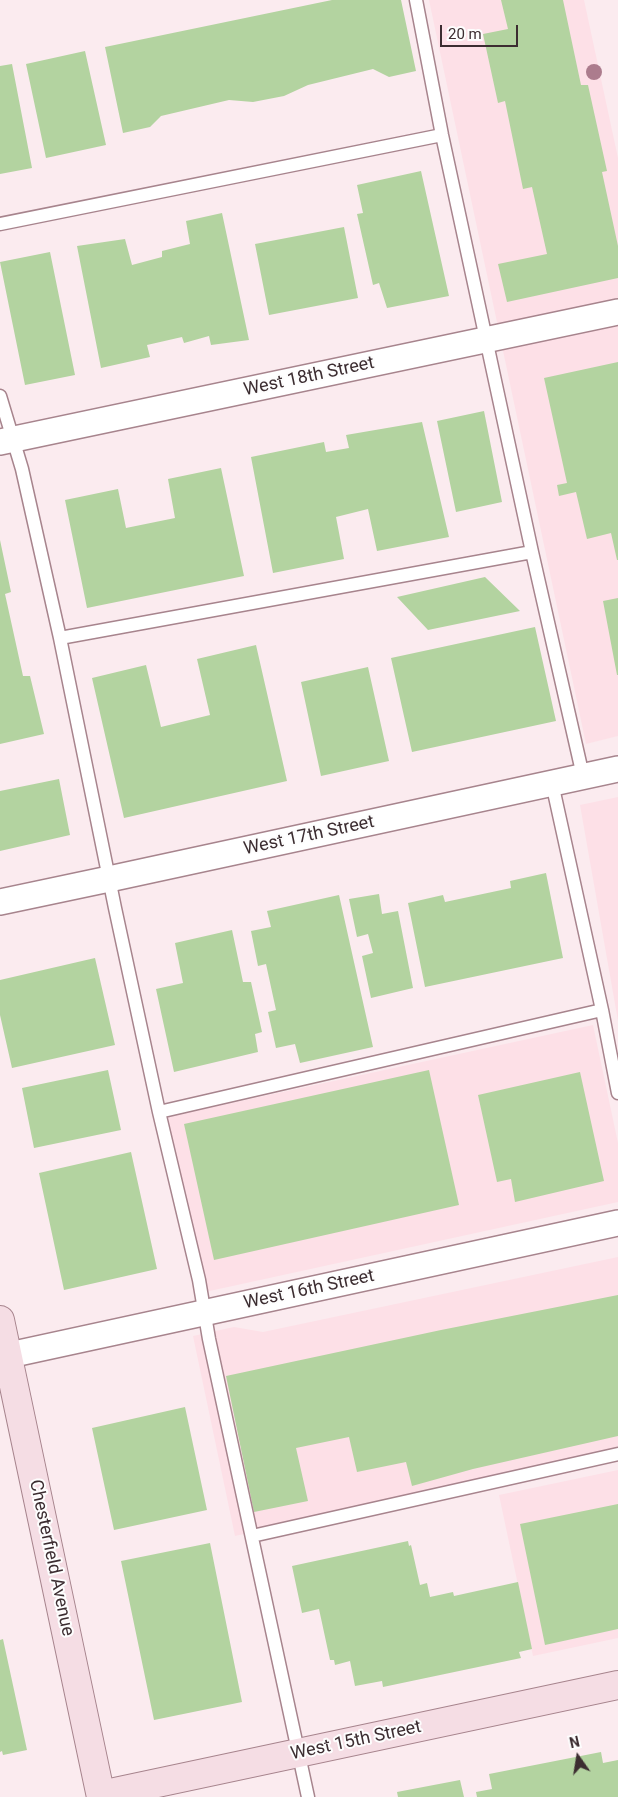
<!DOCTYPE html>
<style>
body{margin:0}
#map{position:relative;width:618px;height:1797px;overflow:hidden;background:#fbebef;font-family:Roboto,sans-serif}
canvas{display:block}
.north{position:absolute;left:553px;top:1732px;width:50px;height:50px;-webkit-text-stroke:4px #fdfdfd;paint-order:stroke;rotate:347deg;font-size:14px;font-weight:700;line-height:20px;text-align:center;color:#3c2d31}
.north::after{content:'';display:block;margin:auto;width:18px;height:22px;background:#3c2d31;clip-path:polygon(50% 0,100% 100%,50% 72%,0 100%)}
.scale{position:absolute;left:440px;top:25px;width:78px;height:22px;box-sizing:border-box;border:2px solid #3c2d31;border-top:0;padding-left:6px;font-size:15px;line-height:18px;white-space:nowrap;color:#3c2d31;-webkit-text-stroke:4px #fdfdfd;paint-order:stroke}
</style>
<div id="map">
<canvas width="618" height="1797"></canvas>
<div class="north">N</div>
<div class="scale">20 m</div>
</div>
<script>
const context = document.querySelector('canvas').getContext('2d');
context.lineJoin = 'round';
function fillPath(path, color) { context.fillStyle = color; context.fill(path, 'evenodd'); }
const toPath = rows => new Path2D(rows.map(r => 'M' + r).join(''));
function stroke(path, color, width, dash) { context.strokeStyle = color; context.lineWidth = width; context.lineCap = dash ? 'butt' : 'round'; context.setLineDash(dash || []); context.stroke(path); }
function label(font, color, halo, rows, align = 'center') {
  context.font = font + ' Roboto,sans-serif'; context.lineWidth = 4; context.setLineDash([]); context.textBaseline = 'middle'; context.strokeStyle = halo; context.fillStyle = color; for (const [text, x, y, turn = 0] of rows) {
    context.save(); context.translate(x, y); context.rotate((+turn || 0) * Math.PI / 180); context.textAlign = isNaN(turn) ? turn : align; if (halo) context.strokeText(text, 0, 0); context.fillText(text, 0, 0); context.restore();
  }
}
fillPath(toPath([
 [429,0,584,0,618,158,618,736,586,744],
 [618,797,618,1021,580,805],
 [593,1025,618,1143,618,1202,205,1292,167,1117],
 [618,1257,618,1449,235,1536,193,1336,234,1327,263,1332],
 [618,1470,618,1638,533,1656,499,1495]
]), '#fde0e7');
fillPath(toPath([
 [332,0,401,0,416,71,389,77,373,69,308,85,284,96,253,102,229,100,161,116,150,127,123,133,105,47],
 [501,0,563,0,581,85,588,85,607,171,602,172,618,246,618,278,507,302,498,264,547,254,532,187,523,189,505,101,498,103,483,34,508,29],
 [85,51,106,145,46,158,26,64],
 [12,64,32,168,0,174,0,66],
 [421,171,449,296,387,308,379,283,373,285,357,214,363,213,357,185],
 [222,213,249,340,211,345,209,336,184,343,182,337,147,345,150,357,101,368,77,246,125,239,132,265,162,257,162,251,190,244,186,221],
 [344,227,358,298,269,315,255,244],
 [50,252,75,375,25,385,0,262],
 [618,362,618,560,617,560,611,533,587,539,576,492,559,496,557,485,567,483,544,378],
 [484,411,502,502,456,512,437,421],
 [422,422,449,537,377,551,368,509,336,517,344,559,273,573,251,457,324,442,326,452,349,448,346,435],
 [221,468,244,576,87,608,65,500,118,489,126,528,175,518,168,479],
 [0,540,11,592,5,594,23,676,30,676,44,734,0,744],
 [485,577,520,611,428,630,397,597],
 [618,598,618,675,617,675,603,601],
 [535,627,556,721,412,752,391,658],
 [256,645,287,781,124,818,92,678,146,665,161,727,210,715,197,659],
 [368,667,389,761,321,776,301,682],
 [59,779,70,835,0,851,0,791],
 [546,873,563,958,425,987,408,903,443,895,445,902,511,888,510,881],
 [379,894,382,914,398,911,413,988,371,998,362,956,373,953,368,934,357,937,349,899],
 [339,895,373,1047,300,1063,295,1044,276,1048,268,1012,276,1010,266,964,258,966,251,931,271,927,267,911],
 [232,930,243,982,251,982,262,1032,255,1034,258,1052,174,1072,156,989,183,983,175,943],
 [95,958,115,1045,12,1068,0,1015,0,980],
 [108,1070,121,1130,34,1148,22,1088],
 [429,1070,459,1205,214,1260,184,1124],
 [580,1072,604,1181,515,1202,511,1179,497,1182,478,1095],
 [131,1152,157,1269,64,1290,39,1173],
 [618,1295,618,1436,473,1469,412,1486,406,1462,357,1472,349,1437,296,1448,308,1501,254,1512,226,1376,441,1330],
 [185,1407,207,1510,114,1530,92,1428],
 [618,1504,618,1629,545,1645,520,1524],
 [408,1541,409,1546,411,1545,420,1585,427,1583,430,1597,453,1592,454,1596,518,1582,532,1649,519,1652,521,1658,383,1687,382,1681,355,1686,350,1661,335,1665,334,1660,330,1660,319,1609,302,1613,292,1566],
 [210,1543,242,1702,154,1720,121,1561],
 [3,1639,27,1750,3,1755,2,1751,0,1752,0,1640],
 [601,1752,603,1763,618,1760,618,1797,477,1797,476,1792,492,1789,489,1774],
 [460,1780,464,1797,398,1797,397,1792]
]), '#b3d3a0');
const lane = toPath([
 [416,0,442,135,532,552,583,776],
 [0,224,442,135],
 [0,396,22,469,60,638],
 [552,783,602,1010,618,1093],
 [159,1112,602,1010],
 [252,1536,618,1454],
 [308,1797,209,1339,199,1280,159,1112,115,908,60,638,532,552]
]);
const street = toPath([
 [0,442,618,312],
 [0,902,109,879,618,769],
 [0,1357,618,1223]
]);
const secondary = toPath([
 [0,1320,101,1797],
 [101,1795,618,1685]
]);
stroke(lane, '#a7848d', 15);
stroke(street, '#a7848d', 28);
stroke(secondary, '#a7848d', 30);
stroke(lane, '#fff', 12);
stroke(street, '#fff', 25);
stroke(secondary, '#f5dde4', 28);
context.fillStyle = '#ac7c8d';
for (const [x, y] of [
 [594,72]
]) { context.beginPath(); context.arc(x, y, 8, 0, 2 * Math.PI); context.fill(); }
label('18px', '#3c2d31', '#fdfdfd', [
 ["West 18th Street",309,377,-12],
 ["West 17th Street",309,836,-12],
 ["West 16th Street",309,1290,-12],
 ["Chesterfield Avenue",51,1558,78],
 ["West 15th Street",356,1741,-12]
]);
</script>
